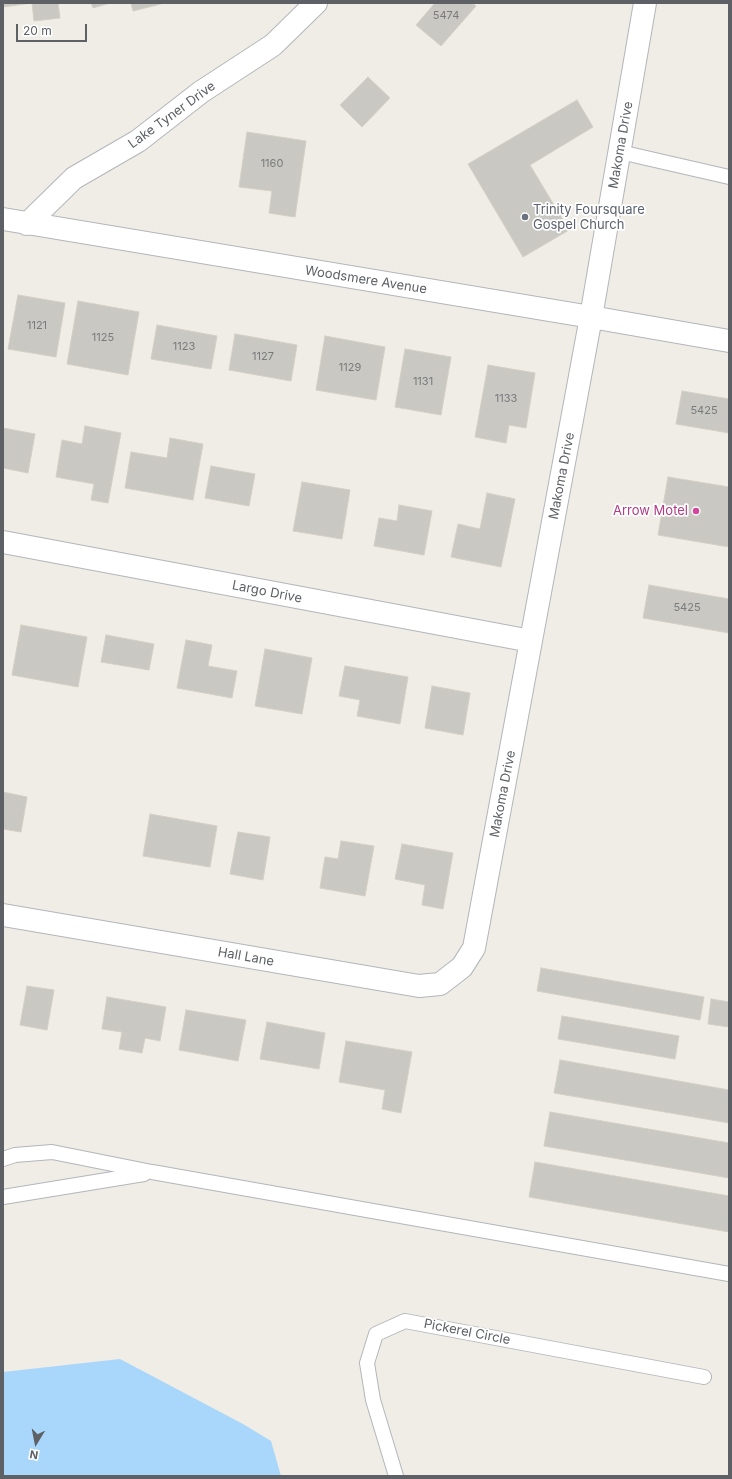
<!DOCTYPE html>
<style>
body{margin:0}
#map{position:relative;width:732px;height:1479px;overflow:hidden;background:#efede6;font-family:Inter,sans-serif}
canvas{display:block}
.frame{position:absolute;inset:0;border:4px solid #5d6165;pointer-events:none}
.north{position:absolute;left:16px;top:1423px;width:40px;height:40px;-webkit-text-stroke:3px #fff;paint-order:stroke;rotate:190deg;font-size:11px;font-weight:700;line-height:16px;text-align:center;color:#5d6165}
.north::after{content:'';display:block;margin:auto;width:14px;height:18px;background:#5d6165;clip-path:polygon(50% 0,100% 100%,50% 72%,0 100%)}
.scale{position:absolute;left:16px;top:24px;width:71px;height:18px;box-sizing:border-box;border:2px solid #5d6165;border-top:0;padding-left:5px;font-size:12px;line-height:14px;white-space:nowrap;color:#5d6165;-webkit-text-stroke:3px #fff;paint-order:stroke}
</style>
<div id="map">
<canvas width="732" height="1479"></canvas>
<div class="frame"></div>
<div class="north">N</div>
<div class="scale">20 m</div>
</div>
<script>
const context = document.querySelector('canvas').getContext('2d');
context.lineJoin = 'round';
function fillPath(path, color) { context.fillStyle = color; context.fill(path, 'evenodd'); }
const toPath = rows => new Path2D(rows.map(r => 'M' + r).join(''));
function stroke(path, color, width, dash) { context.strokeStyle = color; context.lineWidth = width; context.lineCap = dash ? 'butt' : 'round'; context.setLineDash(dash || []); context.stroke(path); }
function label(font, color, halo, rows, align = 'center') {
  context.font = font + ' Inter,sans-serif'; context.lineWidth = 3.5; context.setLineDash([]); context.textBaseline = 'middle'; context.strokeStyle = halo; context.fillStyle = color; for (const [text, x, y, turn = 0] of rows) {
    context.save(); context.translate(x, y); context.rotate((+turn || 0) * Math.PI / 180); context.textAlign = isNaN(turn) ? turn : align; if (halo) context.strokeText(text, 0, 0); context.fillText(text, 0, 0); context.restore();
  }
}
fillPath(toPath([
 [120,1359,243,1424,271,1441,281,1476,3,1476,3,1372]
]), '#a9d6fb');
const building = toPath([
 [3,3,58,3,60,18,34,21,32,3,3,7,3,3],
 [91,3,110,3,93,8,91,3],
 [131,3,160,3,161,4,133,11,131,3],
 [435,3,472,3,476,6,441,46,416,25,435,3],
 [368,77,390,98,362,127,340,105,368,77],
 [577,100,593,127,530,165,569,230,523,257,468,164,577,100],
 [247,132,306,141,295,217,269,213,272,191,239,187,247,132],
 [18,295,65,303,56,357,8,349,18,295],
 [78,301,139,312,128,375,67,364,78,301],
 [157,325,217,336,211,369,151,359,157,325],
 [235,334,297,345,291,381,229,370,235,334],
 [325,336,385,347,376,400,316,390,325,336],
 [405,349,451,357,441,415,395,407,405,349],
 [488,365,535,373,526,428,509,425,506,443,475,437,488,365],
 [682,391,729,399,729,433,676,424,682,391],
 [85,426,121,433,108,503,91,500,94,484,56,477,62,440,82,444,85,426],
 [3,428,35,434,28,473,3,468,3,428],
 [170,438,203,444,193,500,125,488,131,452,167,458,170,438],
 [211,466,255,474,249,506,205,498,211,466],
 [668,477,729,487,729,547,658,535,668,477],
 [302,482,350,490,342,539,293,531,302,482],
 [487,493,515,499,501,567,451,557,458,524,480,529,487,493],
 [399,505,432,511,424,555,374,546,379,518,397,521,399,505],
 [649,585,729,599,729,633,643,618,649,585],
 [21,625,87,637,78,687,12,675,21,625],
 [106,635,154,644,149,670,101,662,106,635],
 [186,640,212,645,208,666,237,671,232,698,177,688,186,640],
 [265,649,312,658,302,714,255,706,265,649],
 [345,666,408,677,400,724,357,716,360,700,339,696,345,666],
 [432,686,470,693,463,735,425,728,432,686],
 [3,792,27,797,21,832,3,829,3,792],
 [150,814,217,826,210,867,143,856,150,814],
 [238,832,270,837,263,880,230,874,238,832],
 [341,841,374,846,365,896,320,888,325,857,338,859,341,841],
 [402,844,453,853,443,909,422,905,425,885,395,879,402,844],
 [541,968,704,997,700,1020,537,991,541,968],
 [27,986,54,990,47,1030,20,1025,27,986],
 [107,997,166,1007,160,1041,145,1038,142,1053,119,1049,122,1032,102,1029,107,997],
 [711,999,729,1002,729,1027,708,1024,711,999],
 [186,1010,246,1020,238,1061,179,1050,186,1010],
 [562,1016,679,1036,675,1059,558,1039,562,1016],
 [267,1022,325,1033,319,1069,260,1059,267,1022],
 [346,1041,412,1052,401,1113,382,1109,385,1090,339,1082,346,1041],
 [560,1060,729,1090,729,1123,554,1093,560,1060],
 [550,1112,729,1143,729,1178,544,1146,550,1112],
 [535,1162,729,1196,729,1232,529,1197,535,1162]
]);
fillPath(building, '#cac8c2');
stroke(building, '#d3cfc4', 1);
const lane = toPath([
 [620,152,729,177],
 [3,1159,15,1155,52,1152,152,1172,729,1274],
 [3,1197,144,1174],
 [396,1476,373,1400,367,1363,376,1334,405,1321,704,1377]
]);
const street = toPath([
 [3,219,591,317,729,341],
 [27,224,74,178,138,141,201,92,273,45,316,3],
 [3,542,531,641],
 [3,915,419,986,440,984,462,967,474,948,591,317,645,3]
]);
stroke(lane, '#b3b6ba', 16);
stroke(street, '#b3b6ba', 24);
stroke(lane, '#fff', 14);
stroke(street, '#fff', 22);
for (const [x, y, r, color] of [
 [525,217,4,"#6b7280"],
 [696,511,4,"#d1479c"]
]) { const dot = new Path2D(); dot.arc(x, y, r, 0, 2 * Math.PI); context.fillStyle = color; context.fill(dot); stroke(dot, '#fff', 1.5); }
label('11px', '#787b7c', null, [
 ["5474",446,16],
 ["1160",272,164],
 ["1121",37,326],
 ["1125",103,338],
 ["1123",184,347],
 ["1127",263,357],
 ["1129",350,368],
 ["1131",423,382],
 ["1133",506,399],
 ["5425",704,411],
 ["5425",687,608]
]);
label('13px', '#5d6165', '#fff', [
 ["Lake Tyner Drive",172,115,-36],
 ["Makoma Drive",621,145,-80],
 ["Woodsmere Avenue",366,280,9],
 ["Makoma Drive",562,476,-79],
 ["Largo Drive",267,592,11],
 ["Makoma Drive",503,794,-79],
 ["Hall Lane",246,957,10],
 ["Pickerel Circle",467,1332,11]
]);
label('13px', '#5b616d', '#fff', [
 ["Trinity Foursquare",533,210],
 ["Gospel Church",533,225]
], 'left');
label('13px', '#b23c85', '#fff', [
 ["Arrow Motel",688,511]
], 'right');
</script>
